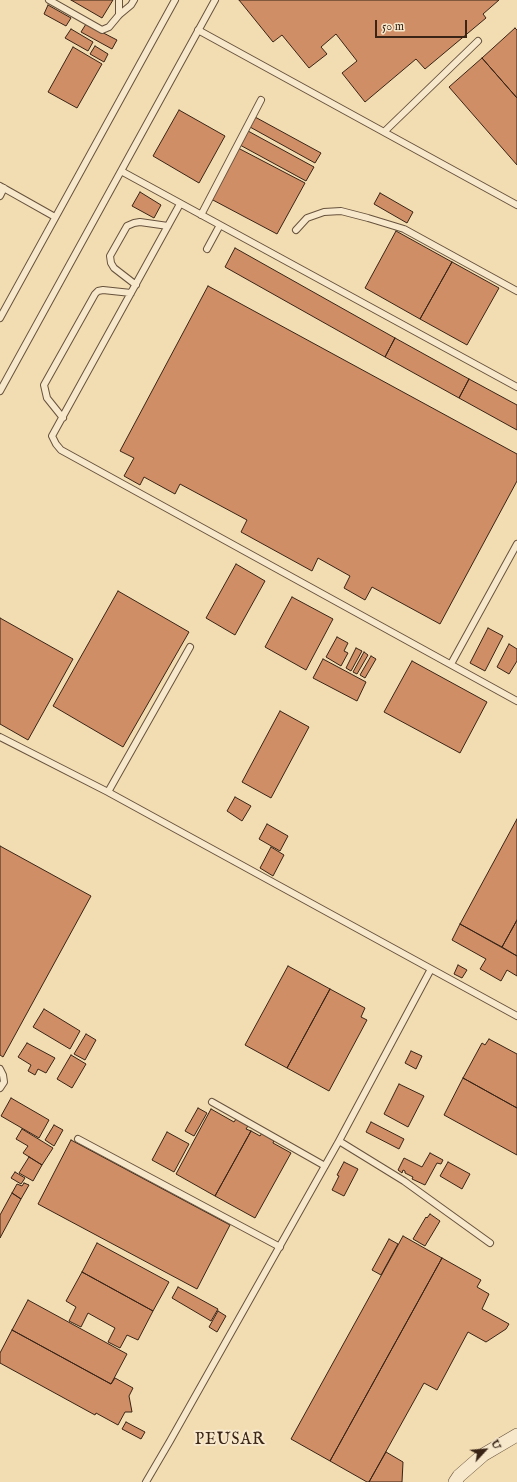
<!DOCTYPE html>
<style>
body{margin:0}
#map{position:relative;width:517px;height:1482px;overflow:hidden;background:#f2dcb1;font-family:"IM FELL English",serif}
canvas{display:block}
.north{position:absolute;left:465px;top:1430px;width:40px;height:40px;-webkit-text-stroke:3px #f7e8cc;paint-order:stroke;rotate:64deg;font-size:11px;font-weight:700;line-height:16px;text-align:center;color:#392416}
.north::after{content:'';display:block;margin:auto;width:14px;height:18px;background:#392416;clip-path:polygon(50% 0,100% 100%,50% 72%,0 100%)}
.scale{position:absolute;left:375px;top:20px;width:92px;height:18px;box-sizing:border-box;border:2px solid #392416;border-top:0;padding-left:5px;font-size:12px;line-height:14px;white-space:nowrap;color:#392416;-webkit-text-stroke:3px #f7e8cc;paint-order:stroke}
</style>
<div id="map">
<canvas width="517" height="1482"></canvas>
<div class="north">U</div>
<div class="scale">50 m</div>
</div>
<script>
const context = document.querySelector('canvas').getContext('2d');
context.lineJoin = 'round';
function fillPath(path, color) { context.fillStyle = color; context.fill(path, 'evenodd'); }
const toPath = rows => new Path2D(rows.map(r => 'M' + r).join(''));
function stroke(path, color, width, dash) { context.strokeStyle = color; context.lineWidth = width; context.lineCap = dash ? 'butt' : 'round'; context.setLineDash(dash || []); context.stroke(path); }
function label(font, color, halo, rows, align = 'center') {
  context.font = font + ' "IM FELL English",serif'; context.lineWidth = 4; context.setLineDash([]); context.textBaseline = 'middle'; context.strokeStyle = halo; context.fillStyle = color; for (const [text, x, y, turn = 0] of rows) {
    context.save(); context.translate(x, y); context.rotate((+turn || 0) * Math.PI / 180); context.textAlign = isNaN(turn) ? turn : align; if (halo) context.strokeText(text, 0, 0); context.fillText(text, 0, 0); context.restore();
  }
}
const building = toPath([
 [71,0,113,0,102,18,71,0],
 [239,0,499,0,483,14,486,18,425,69,416,59,365,102,342,73,357,61,336,34,321,47,327,54,309,68,282,35,273,42,239,0],
 [48,5,71,18,66,26,44,14,48,5],
 [86,24,117,40,112,49,81,32,86,24],
 [515,28,517,30,517,98,482,58,515,28],
 [71,29,93,42,88,51,65,38,71,29],
 [95,46,108,54,104,62,90,54,95,46],
 [73,47,102,64,77,108,48,92,73,47],
 [482,58,517,98,517,165,449,87,482,58],
 [179,110,225,136,199,183,153,156,179,110],
 [255,117,321,153,315,163,250,127,255,117],
 [248,131,314,167,306,181,240,145,248,131],
 [238,148,305,183,277,234,211,199,238,148],
 [140,192,161,205,154,218,132,206,140,192],
 [380,193,413,212,407,223,374,204,380,193],
 [396,231,452,262,420,319,365,288,396,231],
 [235,248,395,338,385,357,225,267,235,248],
 [452,262,499,288,467,345,420,319,452,262],
 [208,286,517,454,517,481,440,624,372,587,365,600,344,588,350,576,318,558,312,571,241,532,247,520,180,484,175,494,144,477,140,485,124,476,134,458,120,451,208,286],
 [395,338,469,379,459,398,385,357,395,338],
 [469,379,517,405,517,430,459,398,469,379],
 [236,564,265,581,235,635,206,618,236,564],
 [118,591,189,632,123,747,53,706,118,591],
 [292,597,333,619,306,670,265,647,292,597],
 [0,618,73,659,28,740,0,724,0,618],
 [488,628,503,636,485,671,470,663,488,628],
 [337,637,348,643,344,651,348,653,341,666,326,657,337,637],
 [509,644,517,649,517,661,509,674,497,667,509,644],
 [356,648,362,651,351,671,346,668,356,648],
 [364,652,368,655,357,674,353,672,364,652],
 [371,656,376,659,365,678,360,675,371,656],
 [323,659,366,682,357,701,313,678,323,659],
 [412,661,487,702,460,753,384,712,412,661],
 [280,711,309,727,271,798,242,782,280,711],
 [235,797,251,806,242,821,227,811,235,797],
 [517,819,517,920,502,947,460,924,517,819],
 [267,824,288,836,280,851,259,839,267,824],
 [0,846,91,896,3,1057,0,1055,0,846],
 [271,847,284,855,273,876,260,868,271,847],
 [517,920,517,956,502,947,517,920],
 [460,924,517,956,517,976,507,970,501,981,480,969,486,959,452,940,460,924],
 [458,965,467,970,462,978,454,974,458,965],
 [288,966,330,989,287,1068,245,1045,288,966],
 [330,989,365,1008,361,1017,367,1020,329,1091,287,1068,330,989],
 [44,1009,80,1031,70,1049,33,1027,44,1009],
 [86,1034,96,1040,85,1060,74,1054,86,1034],
 [489,1039,517,1054,517,1108,463,1078,482,1043,485,1045,489,1039],
 [27,1043,55,1058,46,1073,38,1069,35,1075,28,1071,31,1065,18,1057,27,1043],
 [411,1051,422,1056,416,1069,405,1063,411,1051],
 [71,1055,86,1064,72,1088,57,1079,71,1055],
 [463,1078,517,1108,517,1155,444,1115,463,1078],
 [399,1084,424,1096,408,1127,384,1114,399,1084],
 [11,1098,49,1120,39,1138,1,1116,11,1098],
 [198,1108,207,1113,194,1136,185,1131,198,1108],
 [211,1109,234,1122,236,1119,248,1126,246,1129,251,1131,215,1196,176,1174,211,1109],
 [371,1122,404,1139,399,1149,366,1132,371,1122],
 [54,1125,63,1130,54,1146,45,1140,54,1125],
 [22,1129,53,1148,42,1165,23,1153,28,1146,16,1139,22,1129],
 [251,1131,260,1136,262,1133,274,1140,273,1143,291,1153,255,1218,215,1196,251,1131],
 [167,1132,189,1144,174,1172,152,1160,167,1132],
 [71,1140,230,1225,197,1289,38,1204,71,1140],
 [430,1153,443,1160,441,1164,437,1163,425,1185,412,1179,413,1177,405,1173,405,1171,403,1170,402,1173,398,1170,404,1158,422,1167,430,1153],
 [29,1157,42,1165,33,1181,19,1173,29,1157],
 [344,1162,358,1169,344,1196,332,1190,339,1176,337,1175,344,1162],
 [448,1162,470,1174,462,1189,440,1176,448,1162],
 [15,1172,25,1178,21,1184,11,1178,15,1172],
 [24,1183,29,1185,21,1199,12,1193,17,1184,22,1186,24,1183],
 [12,1193,21,1199,0,1238,0,1215,12,1193],
 [430,1214,440,1221,425,1246,413,1239,426,1217,427,1218,430,1214],
 [403,1236,442,1258,330,1461,291,1439,403,1236],
 [389,1239,398,1244,381,1275,372,1270,389,1239],
 [97,1243,169,1282,153,1311,82,1272,97,1243],
 [442,1258,481,1280,477,1287,489,1294,482,1309,509,1324,506,1329,486,1342,468,1332,437,1390,424,1383,369,1482,367,1482,330,1461,442,1258],
 [82,1272,153,1311,138,1340,127,1335,120,1348,108,1342,115,1328,88,1313,81,1327,69,1321,76,1307,66,1301,82,1272],
 [178,1287,218,1309,211,1321,172,1298,178,1287],
 [28,1300,127,1354,111,1384,12,1330,28,1300],
 [218,1311,226,1316,217,1332,209,1327,218,1311],
 [12,1330,111,1384,115,1378,133,1388,129,1396,132,1412,125,1412,118,1425,96,1413,95,1415,0,1363,0,1353,12,1330],
 [126,1422,145,1432,141,1439,122,1429,126,1422],
 [386,1452,403,1462,402,1482,369,1482,386,1452]
]);
fillPath(building, '#cf8e66');
stroke(building, '#392416', 1);
const service = toPath([
 [49,0,102,30,109,27,119,15,131,5,134,0],
 [119,0,119,15],
 [198,30,517,205],
 [384,132,478,41],
 [121,171,517,387],
 [0,186,55,217],
 [0,196,4,188],
 [180,204,52,436,56,444,61,450,517,701],
 [201,215,261,100],
 [296,230,307,218,324,212,341,211,368,218,404,229,517,291],
 [207,249,220,225],
 [136,285,114,268,111,263,110,256,127,226,134,223,140,222,168,226],
 [0,318,175,0],
 [0,391,215,0],
 [63,418,47,398,44,385,95,294,98,291,103,290,131,293],
 [451,664,517,544],
 [0,737,108,792,517,1016],
 [108,792,190,647],
 [0,1069,3,1075,4,1082,0,1088],
 [212,1102,325,1166],
 [78,1139,280,1247],
 [339,1141,404,1181,490,1243],
 [146,1482,170,1441,339,1141,431,969]
]);
const minor = toPath([
 [455,1482,459,1476,483,1455,517,1435]
]);
stroke(service, '#67523d', 8);
stroke(minor, '#67523d', 14);
stroke(service, '#f7e8cc', 6);
stroke(minor, '#f7e8cc', 13);
context.letterSpacing = '1px';
label('16px', '#392416', '#f7e8cc', [
 ["PEUSAR",230,1441]
]);
context.letterSpacing = '0px';
</script>
